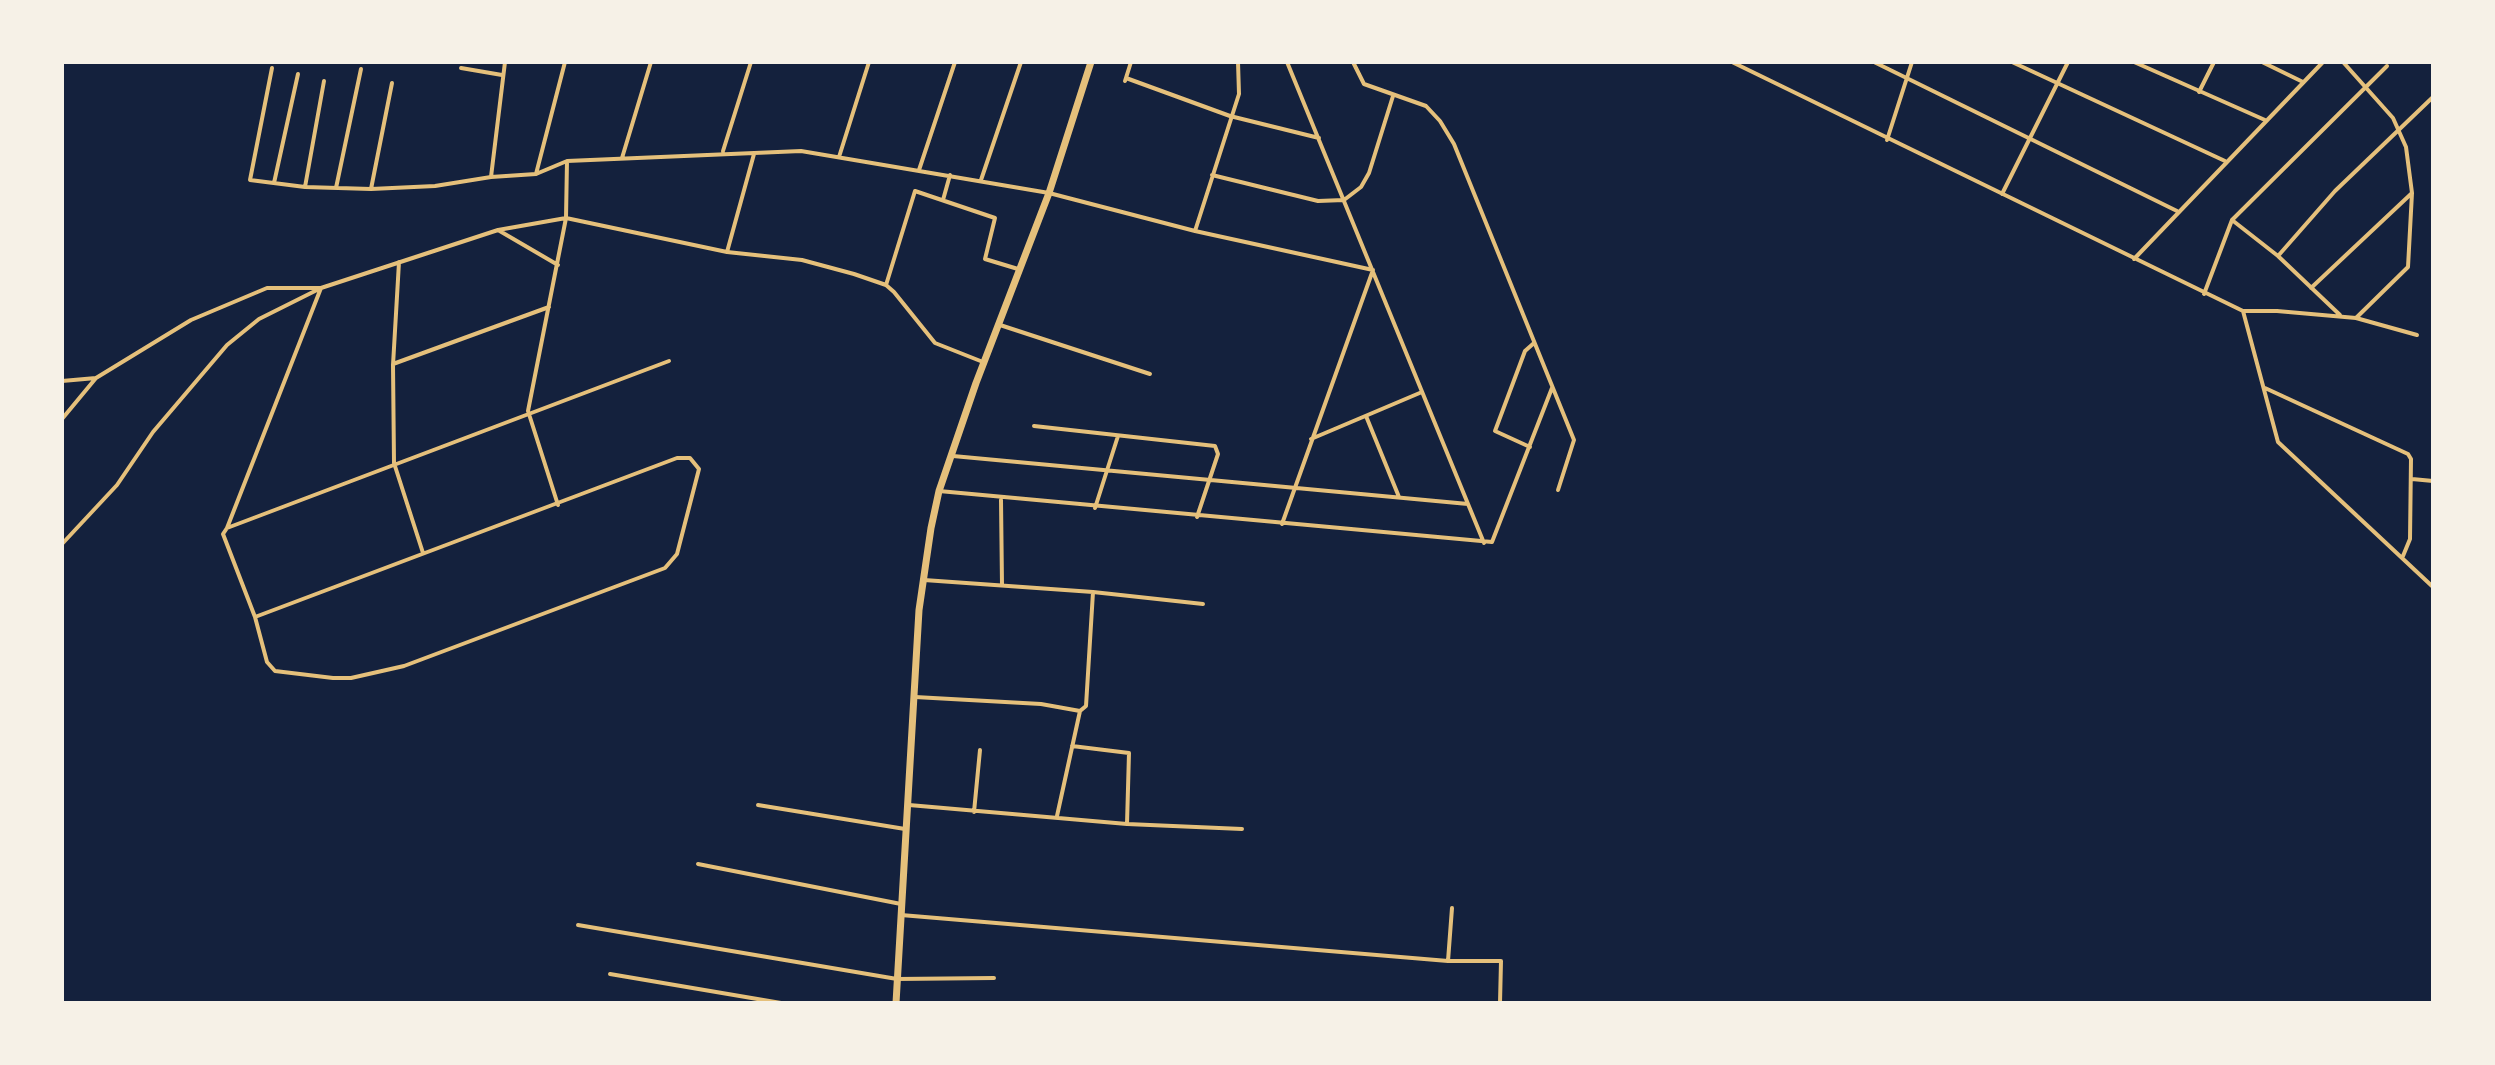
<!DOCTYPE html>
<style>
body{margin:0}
#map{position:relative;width:2495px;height:1065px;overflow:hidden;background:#14213d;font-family:"Sofia Sans Condensed",sans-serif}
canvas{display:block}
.frame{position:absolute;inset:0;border:64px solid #f6f1e7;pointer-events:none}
</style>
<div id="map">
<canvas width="2495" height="1065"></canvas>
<div class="frame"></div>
</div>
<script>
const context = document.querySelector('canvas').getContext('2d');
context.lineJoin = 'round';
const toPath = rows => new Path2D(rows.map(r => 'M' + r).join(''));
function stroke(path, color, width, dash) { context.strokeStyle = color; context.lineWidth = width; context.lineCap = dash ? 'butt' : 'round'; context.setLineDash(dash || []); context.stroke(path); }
stroke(toPath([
 [505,62,491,177,536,174,567,161,801,151,1049,193,1195,231],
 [1238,62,1239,94,1195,231,1373,270,1282,524],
 [1287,62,1484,543],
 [1353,62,1364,84,1426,106,1440,121,1454,144,1574,440,1558,490],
 [1732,62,2243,311,2278,442,2433,587],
 [1874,62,2177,211],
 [2012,62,2225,161],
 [2134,62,2265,120],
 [2262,62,2303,82],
 [2343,62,2393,118,2406,147,2412,193,2408,267,2356,318],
 [272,68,250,180,305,187,371,189,435,186,491,177],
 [461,68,502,75],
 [1126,78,1230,116,1319,138],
 [1125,81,1131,62],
 [2199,92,2214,62],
 [1887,140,1912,62],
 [723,151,751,62],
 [839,157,869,62],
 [622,158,651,62],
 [919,170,955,62],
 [536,174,565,62],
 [1212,175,1318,201,1344,200,1361,187,1369,173,1393,96],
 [981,180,1021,62],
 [274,183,298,74],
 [305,187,324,81],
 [336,188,361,69],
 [371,189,392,83],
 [2002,194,2068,62],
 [943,200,950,175],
 [2232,220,2278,256,2340,315],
 [498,230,558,265],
 [727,252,754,154],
 [2278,256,2335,191,2433,97],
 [2134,259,2323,62],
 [399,262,393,365,394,463,423,553],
 [886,285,915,191,995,218,985,259,1018,269],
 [2311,288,2412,193],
 [2204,294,2232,220,2387,66],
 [2243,311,2277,311,2356,318,2417,335],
 [1000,325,1150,374],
 [393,364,549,307],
 [62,381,96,378],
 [2265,388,2408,454,2411,459,2410,539,2403,556],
 [1366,416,1399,497],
 [62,419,96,378,191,320,267,288,321,288,227,528],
 [1034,426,1215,446,1218,454,1197,517],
 [1311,439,1422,392],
 [1530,447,1495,431,1525,351,1534,343],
 [953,456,1468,504],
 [2412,479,2433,481],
 [939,491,1492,542,1552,388],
 [1001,500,1002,585],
 [558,505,528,411,566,218,567,161],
 [1095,508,1118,436],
 [62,544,117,485,153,432,227,345,259,319,321,288,498,230,566,218,727,252,802,260,854,274,886,285,894,292,935,343,983,362],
 [924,580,1093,592],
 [255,617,677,458,690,458,699,469,677,554,665,568,404,666,351,678,333,678,275,671,267,662,255,617,223,534,227,528,669,361],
 [915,697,1041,704,1080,711],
 [1072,746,1129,753,1127,824],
 [758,805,905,829],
 [909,805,1127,824,1242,829],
 [974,812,980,750],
 [1057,816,1080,711,1086,706,1093,592,1203,604],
 [698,864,901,904],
 [1452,908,1448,961,1501,961,1500,1003],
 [901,915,1448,961],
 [578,925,897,979,994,978],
 [610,974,781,1003]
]), '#e5c07b', 4);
stroke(toPath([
 [896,1003,919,610,931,528,939,491,976,383,1049,193,1091,62]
]), '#e5c07b', 7);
</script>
